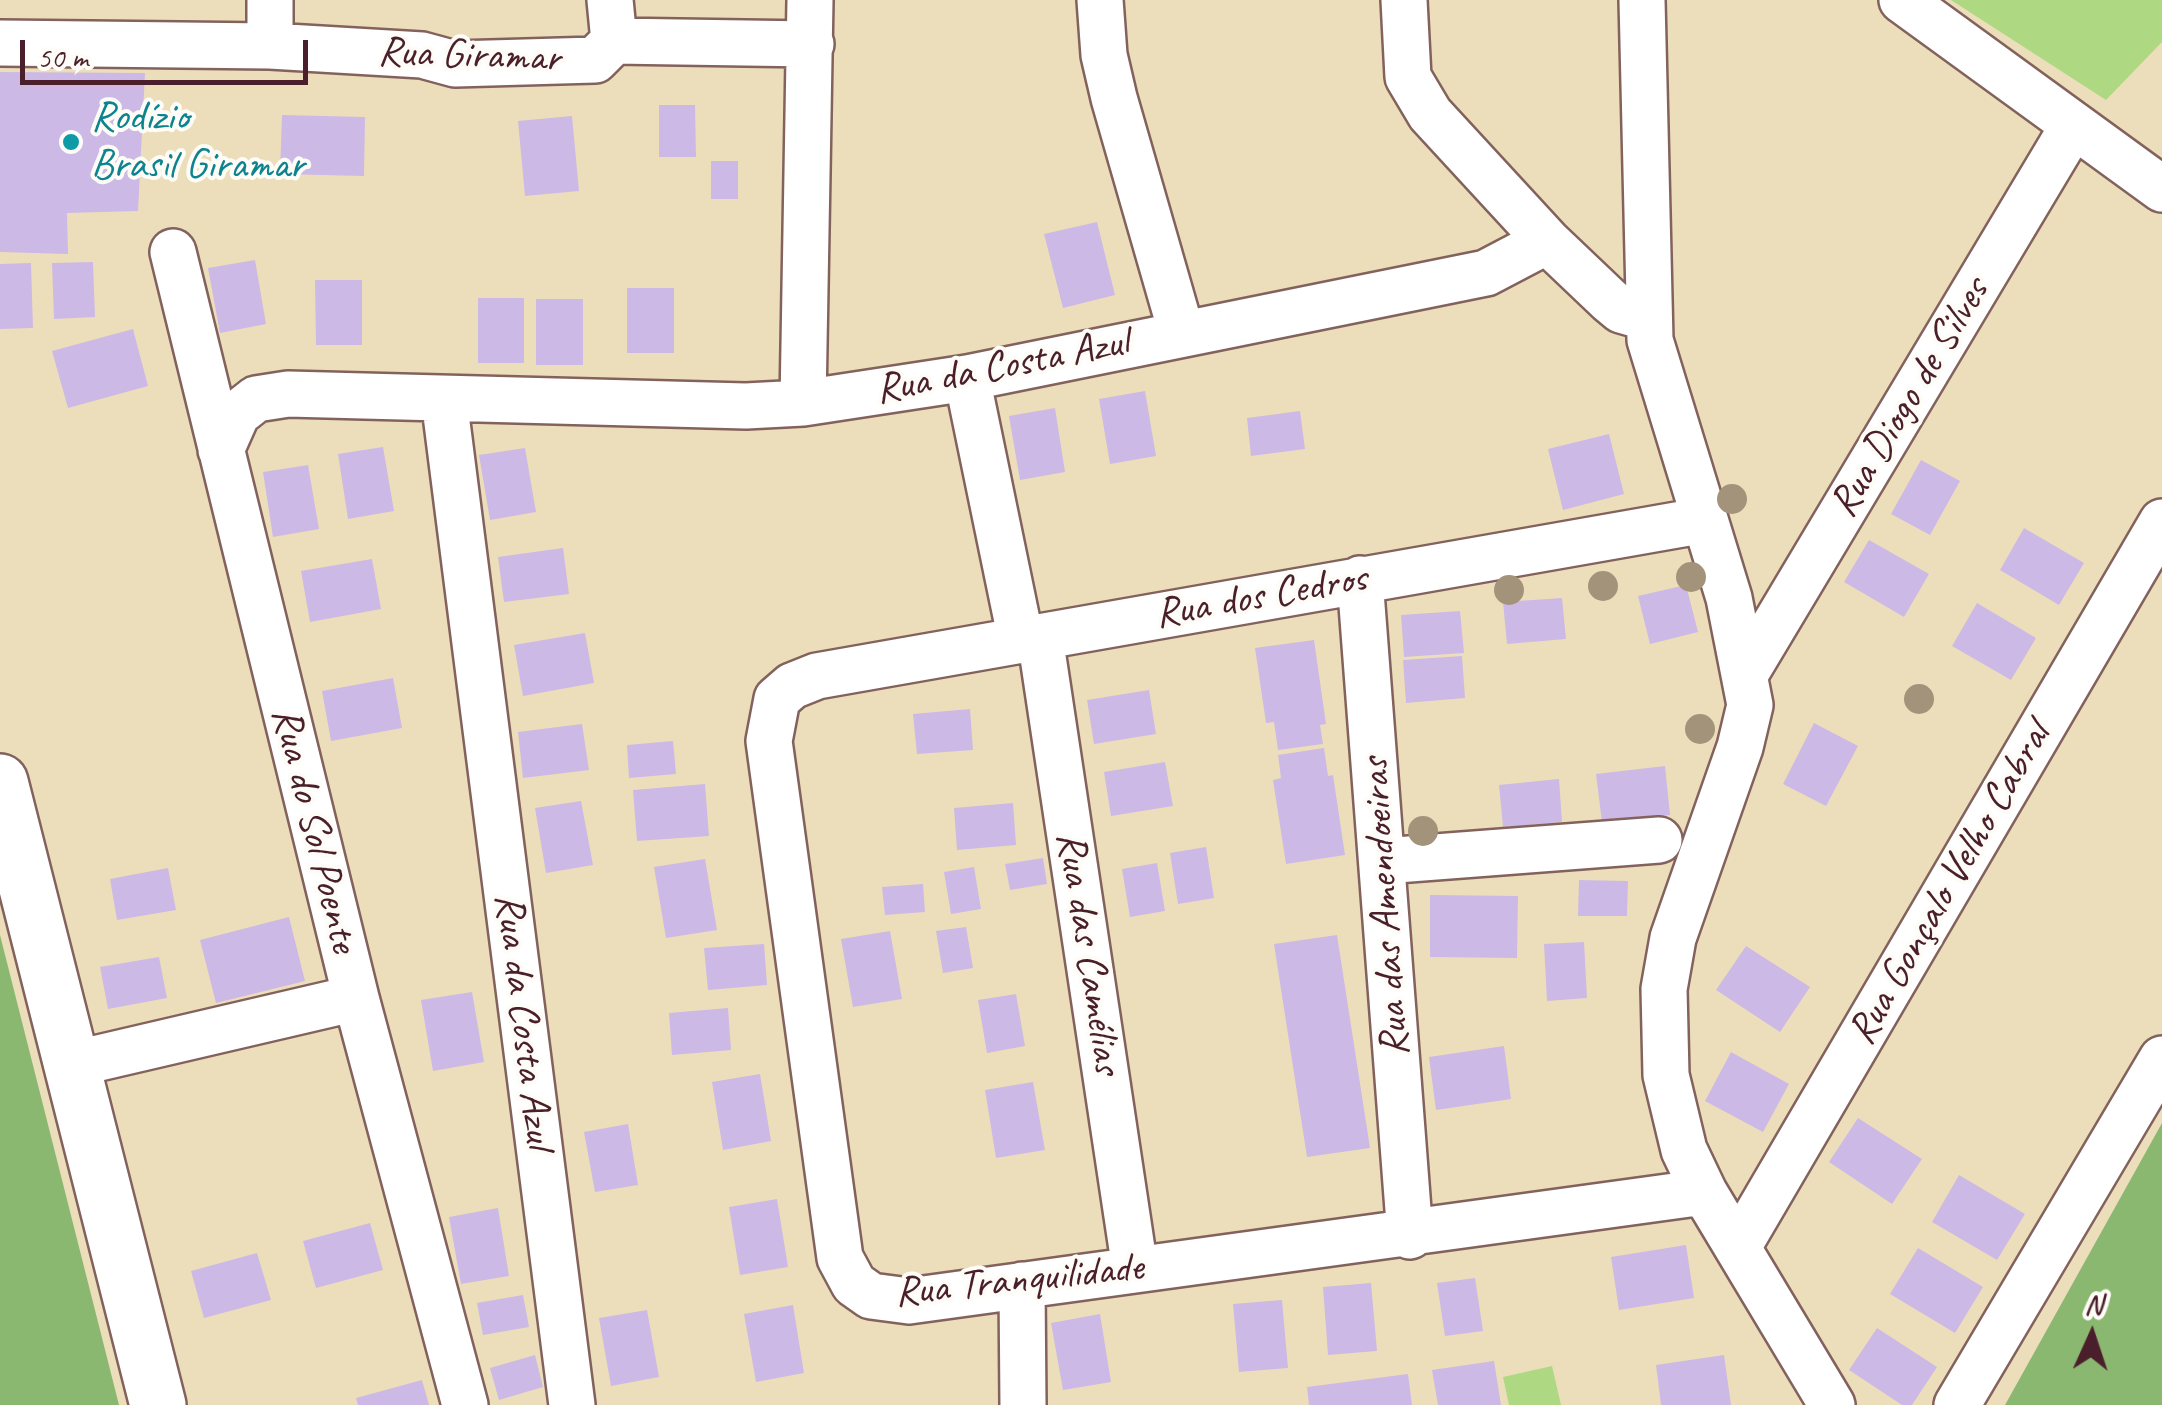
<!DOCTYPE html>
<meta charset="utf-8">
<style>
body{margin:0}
#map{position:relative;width:2162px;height:1405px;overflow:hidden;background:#ecdebb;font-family:Caveat,sans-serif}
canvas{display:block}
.north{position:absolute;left:2042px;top:1285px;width:100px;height:100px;-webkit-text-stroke:8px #fdfcf7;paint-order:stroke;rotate:3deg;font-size:28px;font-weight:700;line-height:40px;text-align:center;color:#4a1f2b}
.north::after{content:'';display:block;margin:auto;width:35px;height:45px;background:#4a1f2b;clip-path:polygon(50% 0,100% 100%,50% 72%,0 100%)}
.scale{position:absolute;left:20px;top:40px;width:288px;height:45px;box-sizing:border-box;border:5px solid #4a1f2b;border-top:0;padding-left:12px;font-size:30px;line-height:35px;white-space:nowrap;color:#4a1f2b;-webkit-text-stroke:8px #fdfcf7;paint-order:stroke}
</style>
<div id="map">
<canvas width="2162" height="1405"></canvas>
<div class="north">N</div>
<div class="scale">50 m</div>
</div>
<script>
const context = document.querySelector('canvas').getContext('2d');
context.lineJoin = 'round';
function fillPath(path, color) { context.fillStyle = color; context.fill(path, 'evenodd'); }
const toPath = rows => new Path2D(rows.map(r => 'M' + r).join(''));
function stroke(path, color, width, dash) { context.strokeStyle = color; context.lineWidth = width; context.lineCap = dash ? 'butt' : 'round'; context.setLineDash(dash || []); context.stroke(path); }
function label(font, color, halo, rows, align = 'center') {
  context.font = font + ' Caveat,sans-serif'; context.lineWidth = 8; context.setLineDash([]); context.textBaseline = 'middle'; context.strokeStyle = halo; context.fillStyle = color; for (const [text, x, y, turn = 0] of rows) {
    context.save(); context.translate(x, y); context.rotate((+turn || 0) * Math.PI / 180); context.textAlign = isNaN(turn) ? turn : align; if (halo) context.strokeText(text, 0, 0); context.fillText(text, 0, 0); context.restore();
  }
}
fillPath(toPath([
 [1951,0,2162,0,2162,42,2106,100],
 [1552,1366,1561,1405,1509,1405,1503,1377]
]), '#afd883');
fillPath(toPath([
 [0,935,119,1405,0,1405],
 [2162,1123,2162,1405,2005,1405]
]), '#8bb871');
fillPath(toPath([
 [0,72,145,73,138,211,67,213,68,254,0,252],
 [659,105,695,105,696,157,659,157],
 [282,115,365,117,364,176,280,174],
 [572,116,579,191,525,196,518,121],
 [711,161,738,161,738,199,711,199],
 [1097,222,1115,295,1063,308,1044,234],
 [255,260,266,324,220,333,208,268],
 [93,262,95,317,54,319,52,263],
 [31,263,33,328,0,329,0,264],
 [315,280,362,280,362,345,316,345],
 [627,288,674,288,674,353,627,353],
 [478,298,524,298,524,363,478,363],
 [536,299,583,299,583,365,536,365],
 [133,329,148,386,68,408,52,351],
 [1145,391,1156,456,1110,464,1099,399],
 [1055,408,1065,472,1020,480,1009,416],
 [1300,411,1305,449,1251,456,1247,418],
 [1609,434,1624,494,1563,510,1548,449],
 [383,447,394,511,348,519,338,454],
 [525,448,536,512,490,520,479,455],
 [1921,460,1960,481,1930,535,1891,514],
 [308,465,319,529,273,537,263,472],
 [2024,528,2084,563,2059,605,2000,570],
 [1869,540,1929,574,1904,617,1844,582],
 [563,548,569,594,504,602,498,557],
 [372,559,381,609,310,622,301,571],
 [1686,585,1698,632,1650,644,1638,596],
 [1562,598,1566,639,1507,644,1503,602],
 [1977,603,2036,638,2011,680,1952,646],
 [1460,611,1464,653,1404,657,1401,615],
 [585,633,594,683,523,696,514,645],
 [1314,640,1326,724,1320,725,1323,744,1278,750,1274,722,1266,723,1255,648],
 [1462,656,1465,698,1406,703,1403,660],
 [393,678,402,728,331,741,322,691],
 [1149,690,1156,734,1094,744,1087,700],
 [970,709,973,750,917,754,913,714],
 [1814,723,1858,746,1826,806,1783,784],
 [582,724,589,770,523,778,518,732],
 [673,741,676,774,629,778,627,745],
 [1324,748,1328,776,1333,775,1345,855,1286,864,1273,780,1281,778,1278,755],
 [1165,762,1173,806,1111,816,1104,772],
 [1665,766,1670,815,1602,822,1596,774],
 [1559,779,1562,822,1503,827,1499,785],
 [705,784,709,836,637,841,633,790],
 [581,801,593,865,546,873,535,808],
 [1013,803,1016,845,957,850,954,808],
 [1206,847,1214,898,1178,904,1170,853],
 [1043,858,1047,884,1010,890,1005,864],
 [705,859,717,930,666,938,654,867],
 [1157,863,1165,911,1130,917,1122,869],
 [974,867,981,909,951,914,944,872],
 [168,868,176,910,117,920,110,879],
 [1579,880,1628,881,1627,916,1578,916],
 [923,884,925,912,885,915,882,887],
 [1430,895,1518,896,1517,958,1430,957],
 [289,917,305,981,216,1003,200,940],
 [966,927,973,968,943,973,936,931],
 [890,931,902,999,853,1007,841,939],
 [1337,935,1370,1148,1307,1157,1274,944],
 [1584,942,1587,998,1547,1001,1544,944],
 [764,944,767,985,708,990,704,948],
 [1746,946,1810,987,1780,1032,1716,990],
 [159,957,167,998,108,1009,100,967],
 [472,992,484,1062,433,1071,421,1000],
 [1016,994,1025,1046,987,1053,978,1000],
 [728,1008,731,1050,672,1055,669,1013],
 [1504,1046,1511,1099,1436,1110,1429,1057],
 [1731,1052,1789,1084,1763,1132,1705,1101],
 [760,1074,771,1141,723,1150,712,1082],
 [1033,1082,1045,1150,996,1158,985,1090],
 [1858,1118,1922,1159,1892,1204,1829,1162],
 [628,1124,638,1185,595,1192,584,1132],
 [1959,1175,2025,1214,1997,1260,1932,1222],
 [777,1199,788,1267,740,1275,729,1207],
 [498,1208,509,1276,461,1284,449,1217],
 [370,1223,383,1270,316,1288,303,1241],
 [1686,1245,1694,1298,1619,1310,1611,1257],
 [1918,1248,1983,1287,1955,1333,1890,1294],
 [257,1253,271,1300,204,1318,191,1271],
 [1475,1278,1483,1331,1445,1336,1437,1283],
 [1371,1283,1377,1351,1328,1355,1323,1287],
 [523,1295,529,1327,483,1335,477,1303],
 [1282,1300,1288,1368,1239,1372,1233,1304],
 [793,1305,804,1373,756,1382,744,1314],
 [647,1310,659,1377,611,1386,599,1318],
 [1100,1314,1111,1382,1063,1390,1051,1323],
 [1877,1328,1937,1367,1912,1405,1902,1405,1849,1370],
 [535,1355,543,1387,499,1400,490,1368],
 [1724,1355,1731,1405,1661,1405,1656,1365],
 [1494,1361,1501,1405,1438,1405,1432,1370],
 [1408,1374,1412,1405,1309,1405,1307,1387],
 [422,1380,429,1405,358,1405,356,1398]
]), '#cdb9e5');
const street = toPath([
 [610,0,614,41],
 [1100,0,1104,55,1114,98,1181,331],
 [1404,0,1408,77,1430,114,1547,241,1609,300,1621,310,1649,318],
 [1642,0,1650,340,1729,598,1750,705,1740,747,1673,938,1664,989,1666,1075,1684,1150,1704,1192,1832,1405],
 [1902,0,2162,189],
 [0,43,270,46,422,55,455,64,595,60,614,41,811,44],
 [270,46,270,0],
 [173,252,356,998,465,1405],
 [967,378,1021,640],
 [444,399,572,1405],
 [803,403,810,0],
 [221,450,237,414,256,399,288,394,746,406,803,403,967,378,1486,273,1547,241],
 [1360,579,1410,1236],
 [1040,637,1135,1269],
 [1747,671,2073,126],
 [1383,861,1659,840],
 [73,1064,356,998],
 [1704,1192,909,1301,871,1296,854,1284,840,1258,769,741,777,699,792,686,817,676,1705,520],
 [1738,1247,2162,522],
 [1022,1285,1023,1405],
 [1957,1405,2162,1059]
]);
const secondary = toPath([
 [0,782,158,1405]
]);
stroke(street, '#83625d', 50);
stroke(secondary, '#83625d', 60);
stroke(street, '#fff', 45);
stroke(secondary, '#fff', 55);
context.fillStyle = '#a3937a';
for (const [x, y] of [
 [1732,499],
 [1691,577],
 [1603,586],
 [1509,590],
 [1919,699],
 [1700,729],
 [1423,831]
]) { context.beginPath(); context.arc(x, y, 15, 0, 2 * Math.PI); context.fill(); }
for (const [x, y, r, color] of [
 [71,142,10,"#0f9aa8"]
]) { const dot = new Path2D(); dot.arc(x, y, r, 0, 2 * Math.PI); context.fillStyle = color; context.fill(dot); stroke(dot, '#fdfcf7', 4); }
label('42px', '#4a1f2b', '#fdfcf7', [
 ["Rua Giramar",469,56,2],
 ["Rua da Costa Azul",1002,367,-11],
 ["Rua Diogo de Silves",1910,398,-59],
 ["Rua dos Cedros",1261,597,-10],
 ["Rua do Sol Poente",314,830,76],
 ["Rua Gonçalo Velho Cabral",1950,884,-60],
 ["Rua das Amendoeiras",1386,907,-94],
 ["Rua das Camélias",1088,953,81],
 ["Rua da Costa Azul",523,1021,83],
 ["Rua Tranquilidade",1019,1281,-6]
]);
label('42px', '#0d838f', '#fdfcf7', [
 ["Rodízio",91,118],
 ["Brasil Giramar",91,166]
], 'left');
</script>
